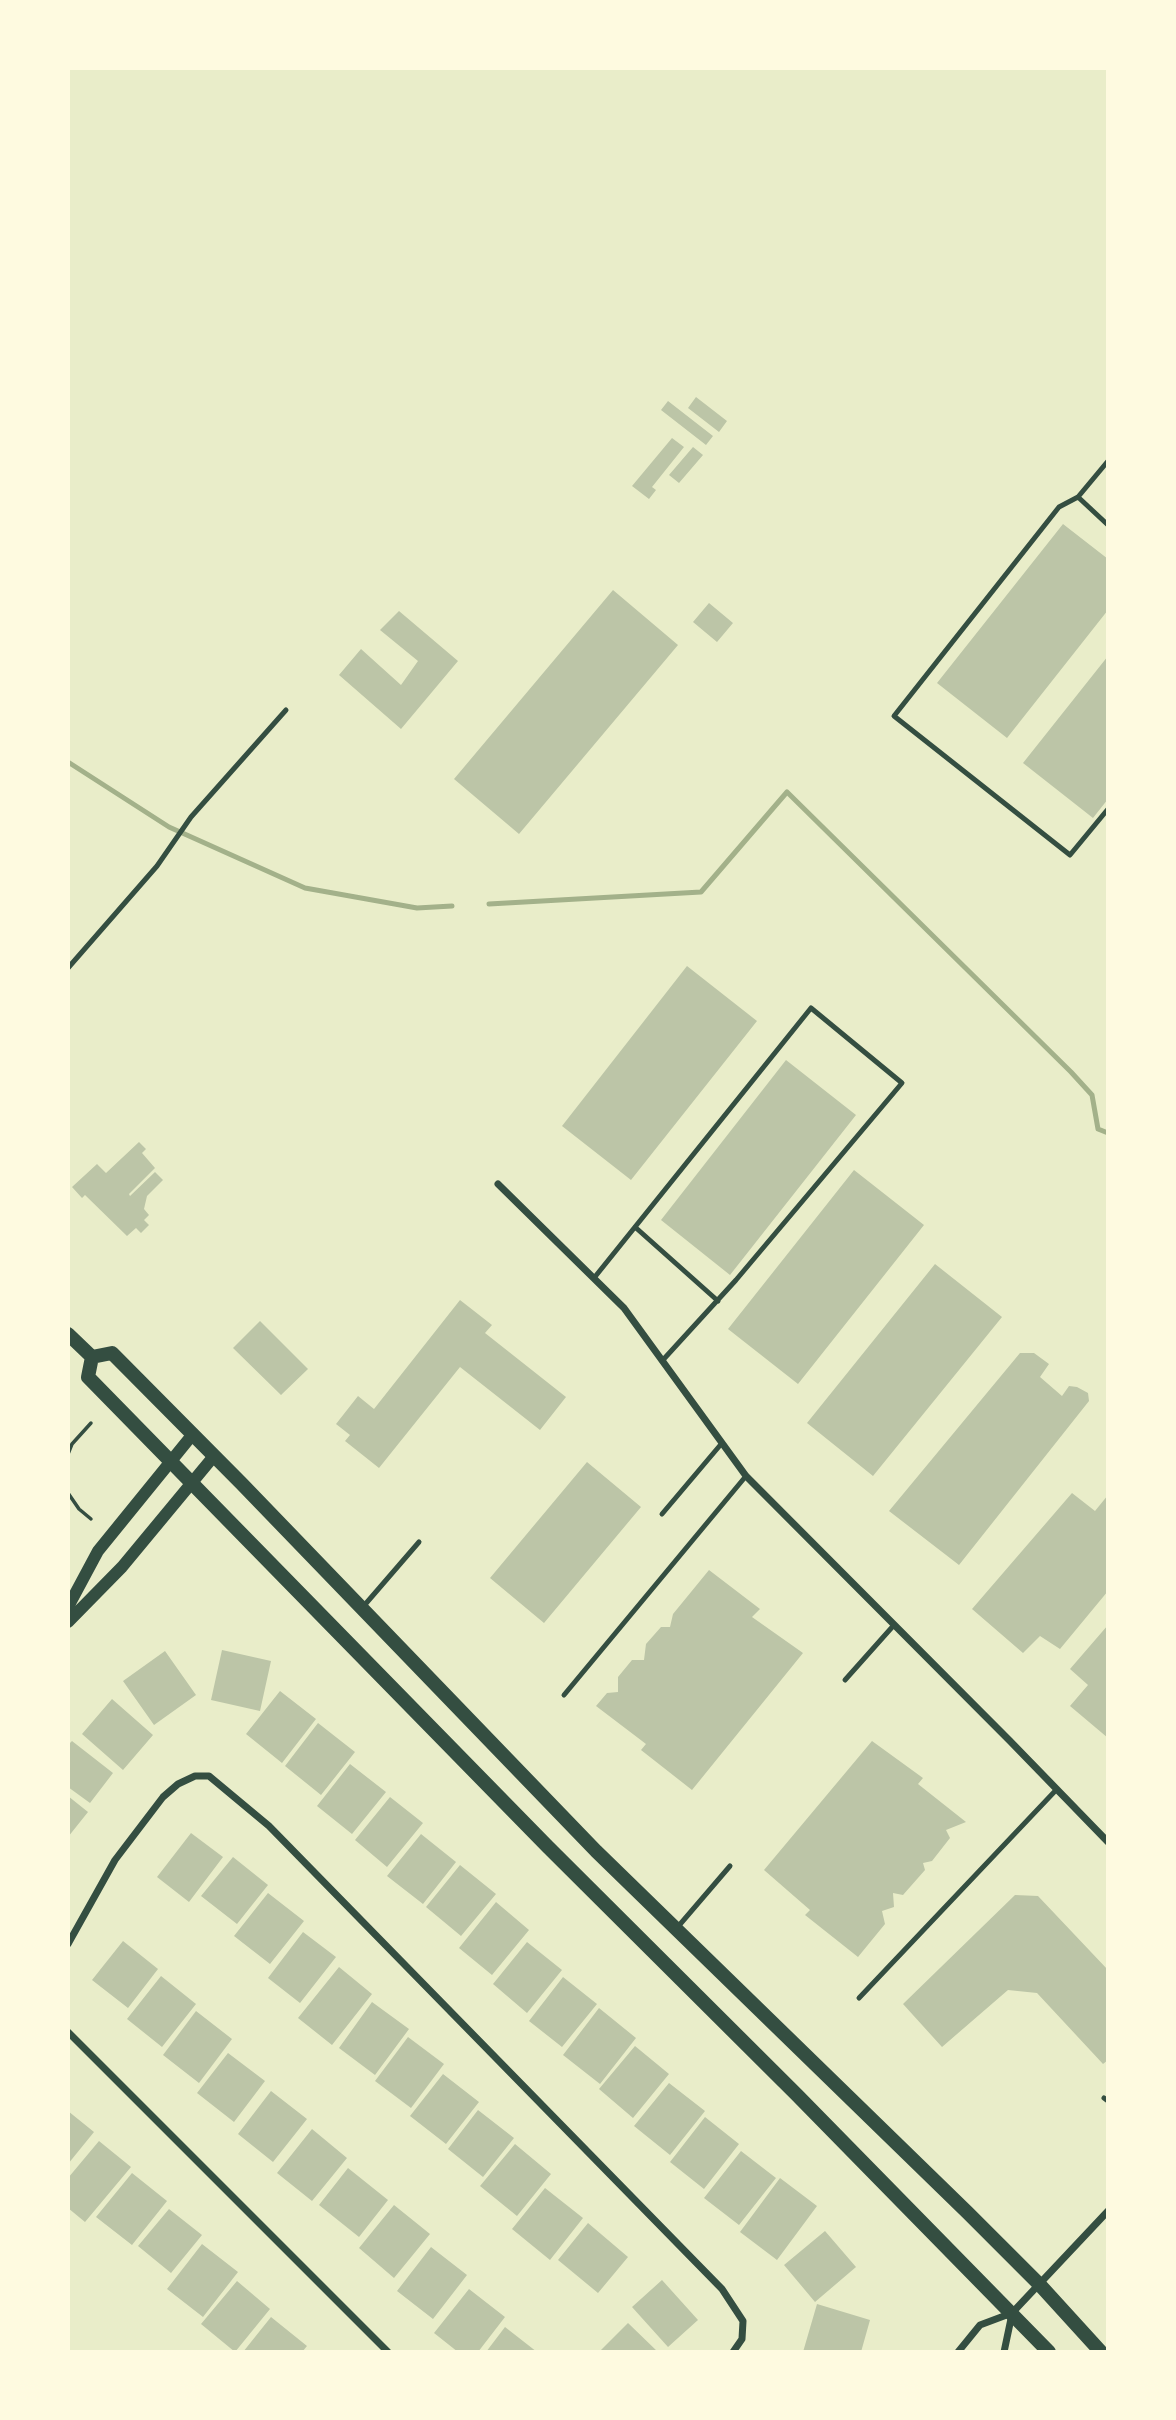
<!DOCTYPE html>
<style>
body{margin:0}
#map{position:relative;width:1176px;height:2420px;overflow:hidden;background:#e9edc9;font-family:"Public Sans",sans-serif}
canvas{display:block}
.frame{position:absolute;inset:0;border:70px solid #fefae0;pointer-events:none}
</style>
<div id="map">
<canvas width="1176" height="2420"></canvas>
<div class="frame"></div>
</div>
<script>
const context = document.querySelector('canvas').getContext('2d');
context.lineJoin = 'round';
const toPath = rows => new Path2D(rows.map(r => 'M' + r).join(''));
function stroke(path, color, width, dash) { context.strokeStyle = color; context.lineWidth = width; context.lineCap = dash ? 'butt' : 'round'; context.setLineDash(dash || []); context.stroke(path); }
function fillPath(path, color) { context.fillStyle = color; context.fill(path, 'evenodd'); }
stroke(toPath([
 [68,762,169,827,305,888,417,908,452,906],
 [489,904,701,892,787,792,1071,1072,1092,1095,1098,1129,1108,1133]
]), '#a3b18a', 5);
fillPath(toPath([
 [696,397,727,421,719,432,688,408],
 [668,401,713,436,706,445,661,410],
 [672,438,684,447,652,487,656,490,649,499,632,486],
 [693,447,703,455,679,483,669,475],
 [1063,524,1108,559,1108,610,1007,738,937,683],
 [613,590,678,645,519,834,454,779],
 [709,603,733,623,717,642,693,622],
 [399,611,458,661,401,729,339,675,361,649,401,685,418,661,380,630],
 [1108,656,1108,799,1093,818,1023,763],
 [687,966,757,1021,631,1180,562,1126],
 [786,1060,856,1115,730,1275,661,1220],
 [139,1142,146,1149,142,1153,155,1168,129,1194,130,1196,155,1172,163,1180,147,1196,144,1209,149,1215,144,1220,149,1225,141,1233,136,1228,127,1236,85,1195,82,1198,72,1187,97,1164,106,1173],
 [854,1170,924,1225,798,1384,728,1329],
 [935,1264,1002,1317,873,1476,807,1423],
 [460,1300,492,1325,485,1333,566,1397,540,1430,460,1367,379,1468,345,1441,350,1435,336,1424,358,1396,374,1409],
 [260,1321,308,1369,281,1395,233,1348],
 [1020,1353,1034,1353,1049,1364,1040,1377,1062,1396,1069,1386,1077,1387,1088,1393,1089,1401,959,1565,889,1511],
 [587,1462,641,1507,544,1623,490,1578],
 [1072,1493,1095,1511,1108,1495,1108,1591,1060,1649,1040,1636,1023,1653,972,1609],
 [709,1570,760,1609,752,1617,803,1653,692,1790,641,1750,646,1744,596,1706,607,1693,618,1692,618,1677,632,1660,644,1660,646,1644,661,1627,670,1627,673,1614],
 [1108,1625,1108,1738,1070,1706,1088,1685,1070,1669],
 [222,1650,271,1661,260,1711,211,1700],
 [165,1651,196,1695,154,1725,123,1681],
 [280,1691,316,1719,282,1763,246,1734],
 [112,1699,153,1735,123,1770,82,1734],
 [318,1723,355,1752,321,1795,285,1766],
 [72,1741,113,1773,90,1803,68,1787,68,1745],
 [872,1741,923,1778,918,1784,966,1822,946,1830,950,1838,932,1861,923,1863,925,1870,903,1895,893,1893,894,1907,882,1911,885,1924,858,1957,805,1915,810,1910,764,1870],
 [350,1764,386,1792,352,1834,317,1806],
 [68,1796,88,1812,68,1837],
 [390,1797,423,1823,387,1867,355,1840],
 [191,1833,223,1857,189,1902,157,1877],
 [421,1834,456,1862,423,1904,387,1876],
 [233,1857,268,1885,237,1924,201,1896],
 [460,1865,496,1894,461,1936,426,1907],
 [268,1893,304,1921,270,1964,234,1936],
 [1015,1895,1038,1896,1108,1970,1108,2060,1103,2064,1037,1993,1008,1990,942,2047,903,2004],
 [496,1902,529,1930,492,1975,459,1948],
 [303,1932,336,1957,300,2003,268,1978],
 [123,1941,158,1969,128,2008,92,1980],
 [527,1942,562,1970,527,2013,493,1984],
 [339,1967,372,1994,332,2045,298,2018],
 [161,1976,196,2004,162,2047,127,2019],
 [563,1977,597,2004,562,2047,529,2021],
 [372,2002,409,2029,375,2075,339,2048],
 [599,2008,636,2038,600,2084,563,2055],
 [196,2011,232,2039,199,2083,163,2055],
 [408,2037,444,2064,411,2108,375,2081],
 [635,2046,669,2074,633,2118,599,2089],
 [228,2053,265,2081,234,2122,197,2093],
 [443,2074,479,2102,446,2144,410,2116],
 [669,2083,705,2111,670,2155,634,2126],
 [271,2091,307,2119,273,2162,238,2134],
 [478,2110,514,2138,483,2177,448,2149],
 [68,2111,94,2132,68,2164],
 [705,2117,739,2144,704,2189,670,2162],
 [312,2129,347,2158,312,2201,277,2173],
 [99,2141,131,2167,85,2222,68,2208,68,2178],
 [515,2144,551,2174,517,2216,480,2186],
 [741,2151,776,2178,739,2225,704,2198],
 [348,2168,388,2200,359,2237,319,2205],
 [132,2173,167,2201,132,2245,96,2217],
 [780,2178,817,2206,777,2260,740,2232],
 [545,2188,583,2218,550,2260,512,2229],
 [394,2205,430,2234,394,2278,359,2248],
 [169,2209,202,2235,171,2273,138,2246],
 [588,2223,628,2257,598,2293,558,2260],
 [825,2231,856,2267,815,2302,784,2265],
 [202,2244,238,2272,203,2317,167,2289],
 [431,2247,467,2275,433,2319,397,2291],
 [662,2280,698,2320,668,2347,632,2307],
 [237,2281,270,2309,235,2352,201,2324],
 [469,2289,505,2317,478,2352,458,2352,434,2333],
 [817,2304,870,2320,861,2352,803,2352],
 [271,2317,307,2346,302,2352,243,2352],
 [628,2323,658,2352,599,2352],
 [505,2327,537,2352,486,2352]
]), '#bcc5a7');
stroke(toPath([
 [68,1454,72,1444,91,1423],
 [68,1493,79,1509,91,1519]
]), '#344e41', 3.5);
stroke(toPath([
 [1108,461,1078,497,1059,507,894,716,1070,855,1108,809],
 [1078,497,1108,525],
 [68,968,157,866,191,817,286,710],
 [635,1227,718,1301],
 [594,1278,811,1008,902,1083,736,1280,662,1361],
 [662,1514,722,1443],
 [362,1608,419,1542],
 [845,1680,894,1625],
 [564,1695,746,1476],
 [676,1929,730,1866],
 [859,1998,1057,1789],
 [1104,2098,1108,2101]
]), '#344e41', 5);
stroke(toPath([
 [498,1184,624,1308,746,1476,1010,1741,1108,1842],
 [68,1944,115,1860,163,1797,178,1784,195,1776,209,1776,269,1826,722,2289,743,2321,742,2339,733,2352],
 [68,2032,388,2352],
 [958,2352,980,2325,1012,2313,1108,2211],
 [1004,2352,1012,2314]
]), '#344e41', 7);
stroke(toPath([
 [68,1607,98,1551,193,1434],
 [68,1622,122,1567,214,1456]
]), '#344e41', 12);
stroke(toPath([
 [68,1334,92,1357],
 [92,1357,112,1353,242,1484,596,1851,968,2213,1040,2285,1101,2352],
 [92,1357,88,1377,548,1847,797,2095,1049,2352]
]), '#344e41', 14);
</script>
